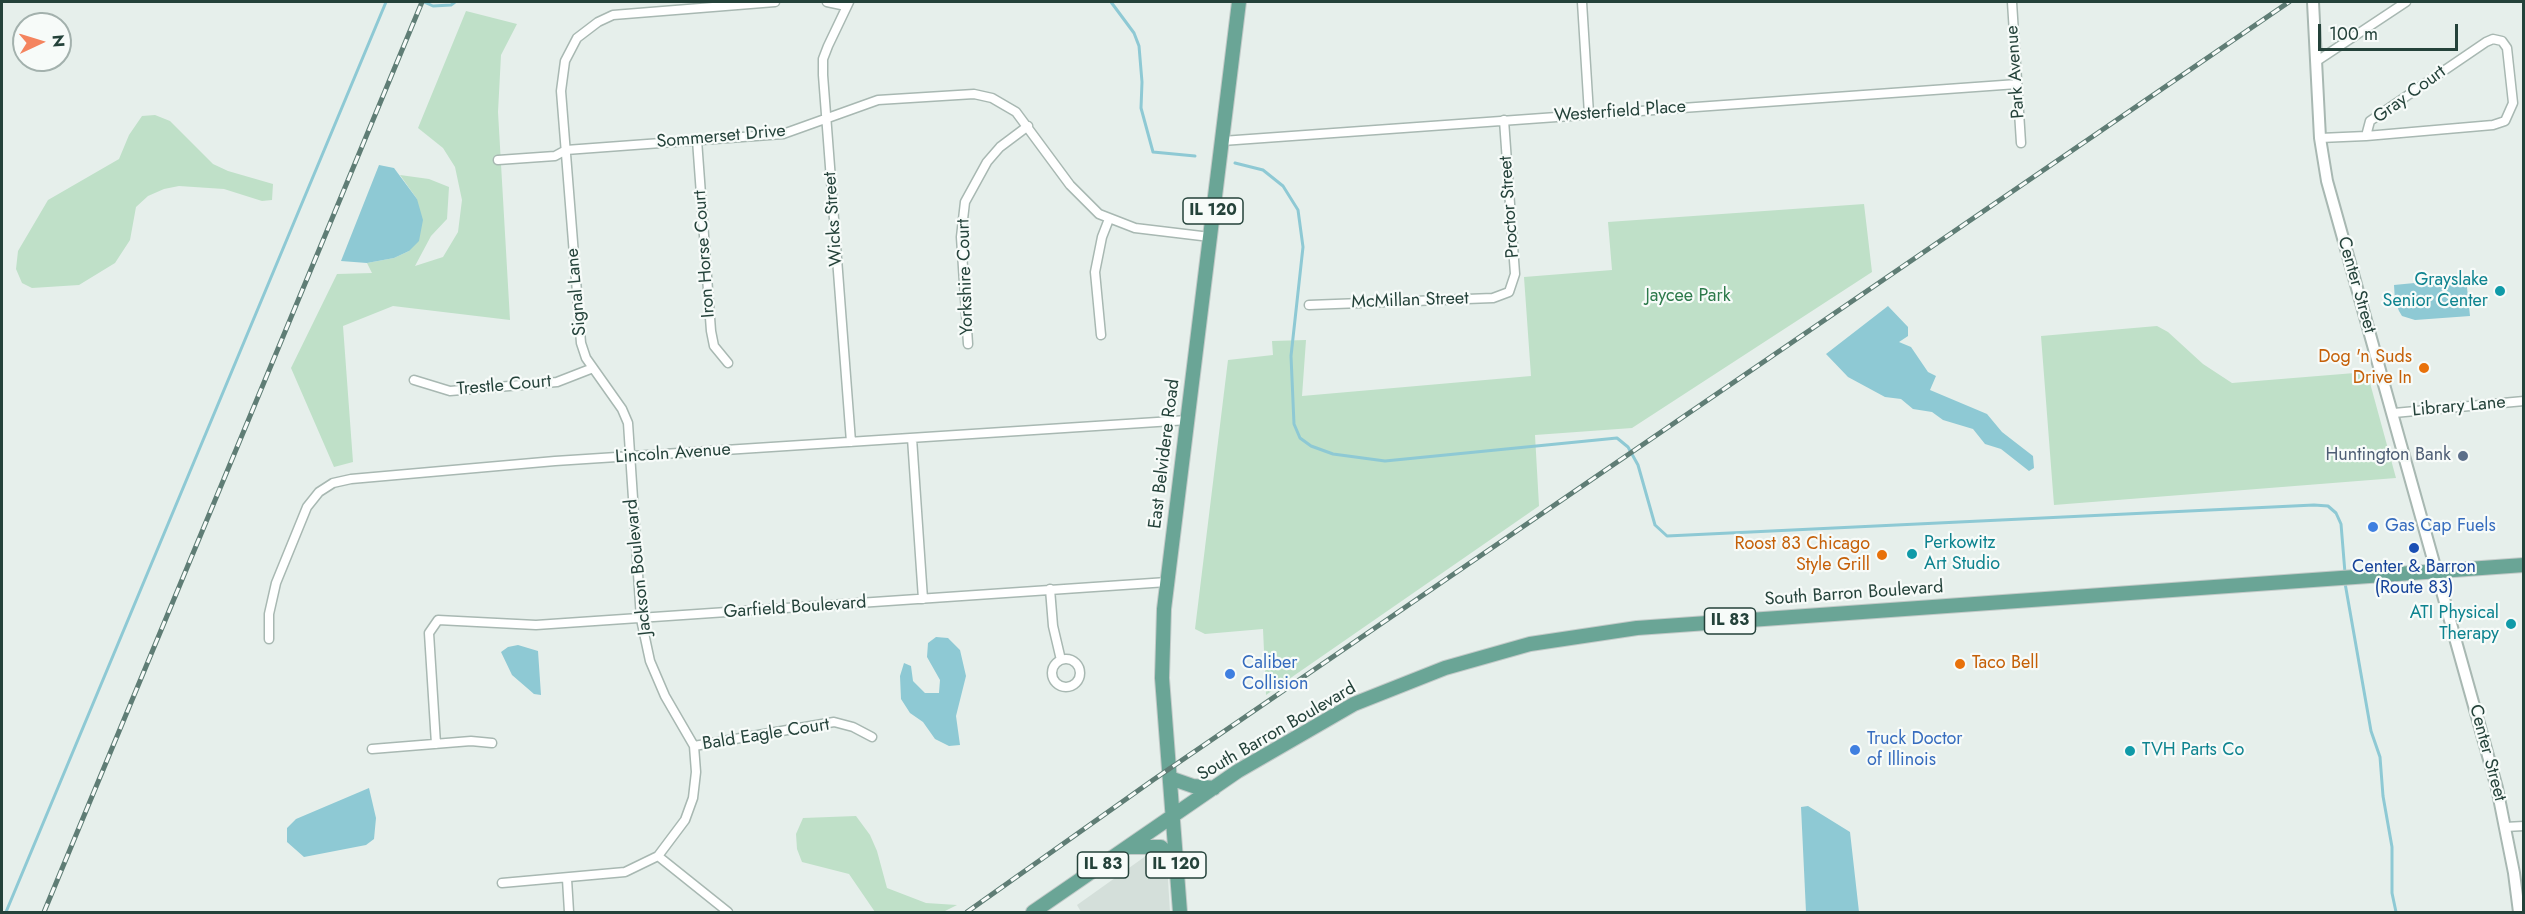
<!DOCTYPE html>
<style>
body{margin:0}
#map{position:relative;width:2525px;height:914px;overflow:hidden;background:#e6efeb;font-family:Jost,sans-serif}
canvas{display:block}
.frame{position:absolute;inset:0;border:3px solid #24423a;pointer-events:none}
.north{position:absolute;left:12px;top:12px;width:60px;height:60px;box-sizing:border-box;background:#f7fbf9;border:2px solid #a3b1ad;border-radius:50%;rotate:86deg;font-size:16px;font-weight:700;line-height:24px;text-align:center;color:#24423a}
.north::after{content:'';display:block;margin:auto;width:21px;height:27px;background:#f4845f;clip-path:polygon(50% 0,100% 100%,50% 72%,0 100%)}
.scale{position:absolute;left:2318px;top:24px;width:140px;height:27px;box-sizing:border-box;border:3px solid #24423a;border-top:0;padding-left:8px;font-size:18px;line-height:21px;white-space:nowrap;color:#24423a;-webkit-text-stroke:4px #f7fbf9;paint-order:stroke}
</style>
<div id="map">
<canvas width="2525" height="914"></canvas>
<div class="frame"></div>
<div class="north">N</div>
<div class="scale">100 m</div>
</div>
<script>
const context = document.querySelector('canvas').getContext('2d');
context.lineJoin = 'round';
function fillPath(path, color) { context.fillStyle = color; context.fill(path, 'evenodd'); }
const toPath = rows => new Path2D(rows.map(r => 'M' + r).join(''));
function stroke(path, color, width, dash) { context.strokeStyle = color; context.lineWidth = width; context.lineCap = dash ? 'butt' : 'round'; context.setLineDash(dash || []); context.stroke(path); }
function label(font, color, halo, rows, align = 'center') {
  context.font = font + ' Jost,sans-serif'; context.lineWidth = 4.5; context.setLineDash([]); context.textBaseline = 'middle'; context.strokeStyle = halo; context.fillStyle = color; for (const [text, x, y, turn = 0] of rows) {
    context.save(); context.translate(x, y); context.rotate((+turn || 0) * Math.PI / 180); context.textAlign = isNaN(turn) ? turn : align; if (halo) context.strokeText(text, 0, 0); context.fillText(text, 0, 0); context.restore();
  }
}
fillPath(toPath([
 [1150,853,1167,864,1170,912,1081,912,1077,905]
]), '#d4dfda');
fillPath(toPath([
 [466,11,517,24,501,55,498,112,510,320,393,306,343,326,353,462,334,467,291,368,337,274,372,273,367,263,394,258,409,251,417,199,400,175,429,179,449,187,447,219,431,236,415,266,443,257,458,232,462,200,455,167,443,148,418,128],
 [155,115,170,121,213,164,228,171,273,184,272,200,262,201,224,189,179,186,164,189,148,196,136,207,130,240,115,263,79,285,32,288,22,283,16,269,18,251,48,200,119,159,129,135,142,116],
 [1864,204,1872,272,1632,428,1535,435,1539,506,1266,695,1263,629,1205,634,1195,629,1228,360,1273,355,1272,341,1306,340,1302,396,1531,376,1524,277,1612,270,1608,222],
 [2157,326,2168,332,2203,364,2232,383,2367,372,2396,478,2054,505,2041,336],
 [856,816,870,835,877,851,887,888,926,903,957,905,943,912,875,912,849,874,802,862,797,849,796,834,803,818]
]), '#bfe0c8');
fillPath(toPath([
 [379,165,394,168,417,199,423,220,419,241,409,251,394,258,367,263,341,261],
 [2466,278,2470,316,2415,320,2402,316,2399,311,2395,301,2394,285],
 [1888,306,1908,327,1908,336,1899,342,1911,347,1928,372,1936,376,1930,390,1987,414,2002,432,2033,456,2034,468,2029,471,2001,449,1985,444,1973,429,1943,420,1932,412,1913,409,1901,399,1885,397,1848,377,1826,354],
 [936,637,948,638,960,650,966,676,956,716,960,745,949,746,935,739,923,722,910,713,901,699,900,676,904,663,911,666,913,681,925,693,939,693,940,680,927,657,928,643],
 [518,645,538,651,541,695,534,694,512,675,501,652,508,647],
 [369,788,376,818,374,839,366,845,304,857,287,842,287,828,296,819],
 [1808,806,1850,832,1859,912,1806,912,1801,807]
]), '#8ec9d4');
stroke(toPath([
 [424,2,433,6,451,5,455,2],
 [1111,2,1134,33,1139,46,1142,82,1141,108,1153,152,1195,156],
 [1235,163,1263,170,1283,186,1298,210,1303,247,1291,356,1294,424,1300,438,1311,446,1333,454,1385,461,1617,438,1628,447,1638,465,1655,525,1667,536,2314,505,2328,506,2336,513,2341,524,2345,573],
 [2345,583,2371,731,2380,757,2383,796,2392,847,2392,893,2396,912],
 [6,912,386,2]
]), '#8ec9d4', 3);
const minor = toPath([
 [827,2,846,6],
 [849,2,828,46,823,59,823,75,851,442],
 [1582,2,1589,114],
 [2012,2,2021,143],
 [2317,61,2406,2],
 [2320,138,2366,136,2493,125,2505,121,2513,103,2507,48,2502,41,2493,39,2486,42,2370,121,2366,136],
 [697,140,711,331,714,346,728,363],
 [1222,141,2017,84],
 [498,160,555,156,566,150,783,134,878,100,974,94,992,98,1016,112,1070,185,1099,214,1135,228,1210,237],
 [1309,305,1493,298,1509,292,1515,274,1504,120],
 [1101,335,1095,272,1102,237,1109,219],
 [968,344,961,237,965,202,987,162,1000,147,1028,126],
 [414,380,450,391,557,382,593,368],
 [2394,413,2524,401],
 [912,438,923,599],
 [1050,589,1053,626,1061,660],
 [269,639,269,614,276,583,307,507,319,492,333,483,351,479,555,461,1188,420],
 '1052 673a14 14 0 1 1 28 0a14 14 0 1 1-28 0Z',
 [436,744,429,633,438,620,536,625,1167,582],
 [694,746,834,722,853,727,872,737],
 [372,749,471,741,492,743],
 [2505,827,2524,826],
 [658,856,728,912],
 [567,879,569,912],
 [502,883,625,872,658,856,685,820,693,798,696,772,694,746,665,696,650,661,641,619,628,423,622,409,586,358,581,343,561,91,565,61,577,38,598,22,613,15,775,2]
]);
const tertiary = toPath([
 [2313,2,2320,138,2327,181,2497,788,2514,873,2519,912]
]);
const primary = toPath([
 [1170,778,1193,786,1214,788],
 [1131,847,1161,847,1176,861],
 [1033,912,1238,771,1354,704,1445,668,1530,644,1637,628,2524,565],
 [1180,912,1162,678,1164,609,1239,2]
]);
stroke(minor, '#a8b8b2', 11);
stroke(tertiary, '#a8b8b2', 14);
stroke(primary, '#c2cac8', 16);
stroke(minor, '#fff', 8);
stroke(tertiary, '#fff', 10);
stroke(primary, '#6aa596', 14);
const rail = toPath([
 [44,912,422,2],
 [967,912,1153,780,2289,2]
]);
stroke(rail, '#5f7d75', 5);
stroke(rail, '#f7fbf9', 3, [9]);
for (const [x, y, r, color] of [
 [2500,291,6,"#0f9aa8"],
 [2424,368,6,"#e8710a"],
 [2463,456,6,"#5c6f8a"],
 [2373,527,6,"#3f7fe0"],
 [2414,548,6,"#1a4fb4"],
 [1912,554,6,"#0f9aa8"],
 [1882,555,6,"#e8710a"],
 [2511,624,6,"#0f9aa8"],
 [1960,664,6,"#e8710a"],
 [1230,674,6,"#3f7fe0"],
 [1855,750,6,"#3f7fe0"],
 [2130,751,6,"#0f9aa8"]
]) { const dot = new Path2D(); dot.arc(x, y, r, 0, 2 * Math.PI); context.fillStyle = color; context.fill(dot); stroke(dot, '#f7fbf9', 2); }
for (const [x, y, w] of [
 [1213,211,60],
 [1730,621,51],
 [1103,865,51],
 [1176,865,60]
]) { const box = new Path2D(); box.roundRect(x - w / 2, y - 13, w, 26, 4.5); context.fillStyle = '#f7fbf9'; context.fill(box); stroke(box, '#24423a', 1.5); }
label('bold 16px', '#24423a', null, [
 ["IL 120",1213,211],
 ["IL 83",1730,621],
 ["IL 83",1103,865],
 ["IL 120",1176,865]
]);
label('18px', '#24423a', '#f7fbf9', [
 ["Park Avenue",2016,72,-94],
 ["Gray Court",2410,95,-36],
 ["Westerfield Place",1620,112,-4],
 ["Sommerset Drive",721,137,-5],
 ["Proctor Street",1510,207,-94],
 ["Wicks Street",834,219,-94],
 ["Iron Horse Court",705,254,-94],
 ["Yorkshire Court",966,277,-92],
 ["Center Street",2356,285,74],
 ["Signal Lane",577,292,-95],
 ["McMillan Street",1410,301,-2],
 ["Trestle Court",504,386,-5],
 ["Library Lane",2459,407,-5],
 ["Lincoln Avenue",673,454,-4],
 ["East Belvidere Road",1165,454,-83],
 ["Jackson Boulevard",639,567,-96],
 ["South Barron Boulevard",1854,594,-4],
 ["Garfield Boulevard",795,608,-4],
 ["South Barron Boulevard",1277,732,-30],
 ["Bald Eagle Court",766,735,-9],
 ["Center Street",2487,753,75]
]);
label('18px', '#0d838f', '#f7fbf9', [
 ["Grayslake",2488,281],
 ["Senior Center",2488,302],
 ["Perkowitz",1924,544,"left"],
 ["Art Studio",1924,565,"left"],
 ["ATI Physical",2499,614],
 ["Therapy",2499,635],
 ["TVH Parts Co",2142,751,"left"]
], 'right');
label('18px', '#2d7a4b', '#f7fbf9', [
 ["Jaycee Park",1688,297]
]);
label('18px', '#c56008', '#f7fbf9', [
 ["Dog 'n Suds",2412,358],
 ["Drive In",2412,379],
 ["Roost 83 Chicago",1870,545],
 ["Style Grill",1870,566],
 ["Taco Bell",1972,664,"left"]
], 'right');
label('18px', '#4e5e75', '#f7fbf9', [
 ["Huntington Bank",2451,456]
], 'right');
label('18px', '#366cbe', '#f7fbf9', [
 ["Gas Cap Fuels",2385,527],
 ["Caliber",1242,664],
 ["Collision",1242,685],
 ["Truck Doctor",1867,740],
 ["of Illinois",1867,761]
], 'left');
label('18px', '#164399', '#f7fbf9', [
 ["Center & Barron",2414,568],
 ["(Route 83)",2414,589]
]);
</script>
